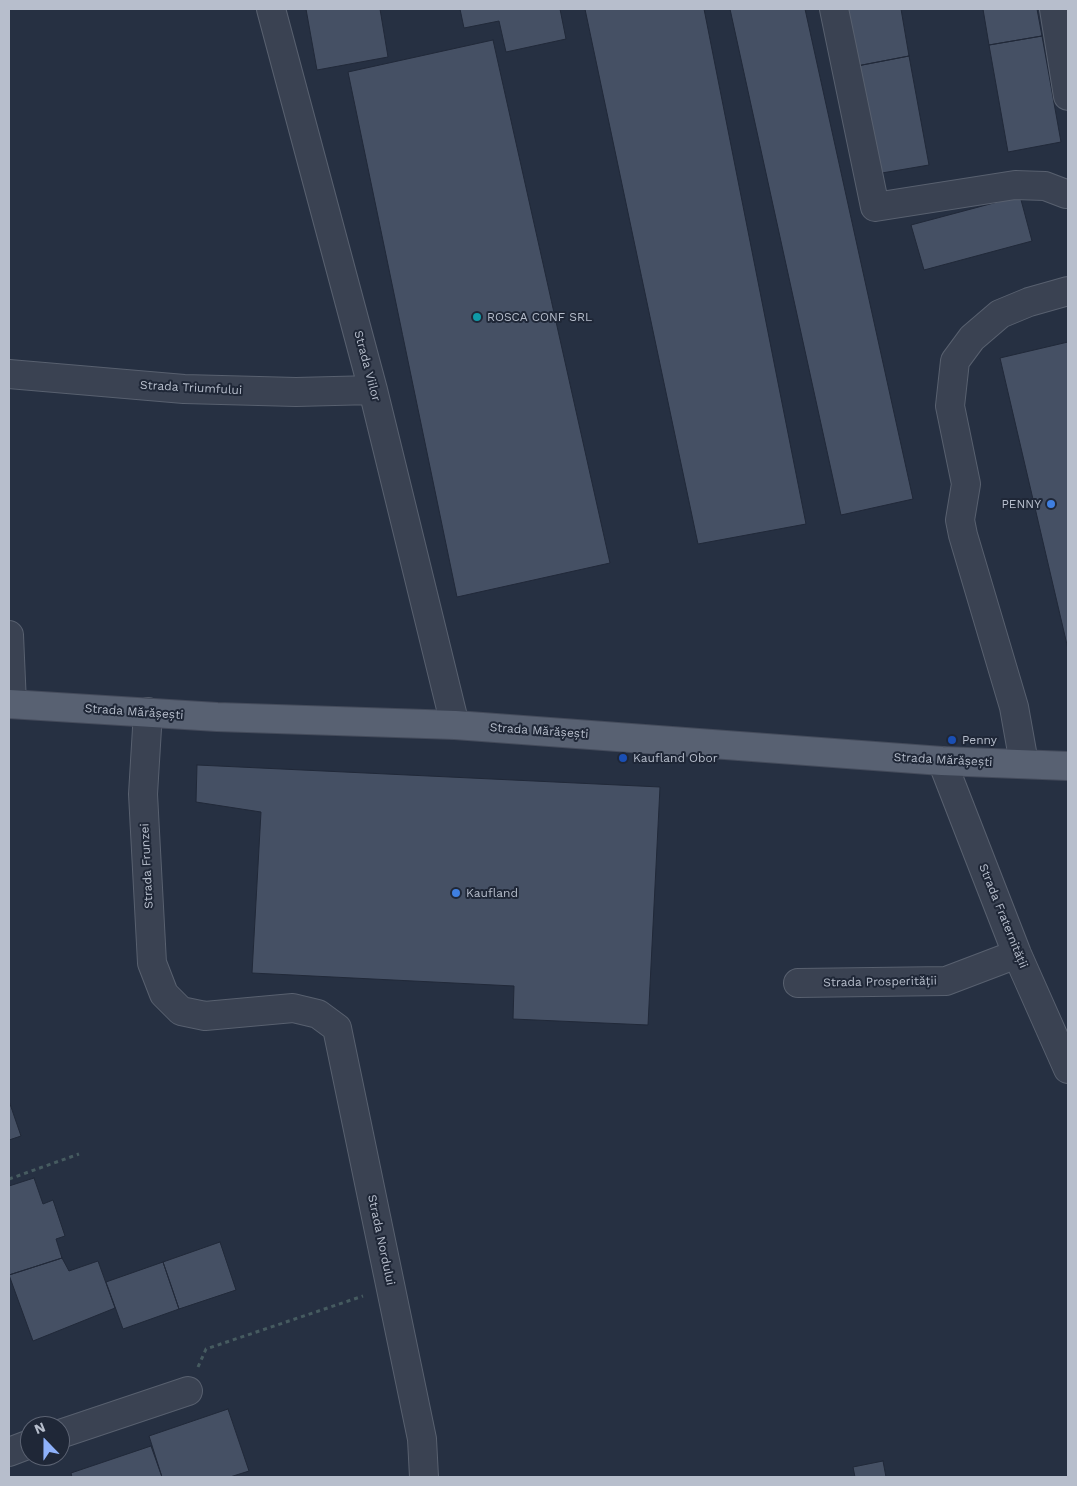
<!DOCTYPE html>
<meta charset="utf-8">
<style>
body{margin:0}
#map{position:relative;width:1077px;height:1486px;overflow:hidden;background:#263042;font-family:"Work Sans",sans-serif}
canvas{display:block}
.frame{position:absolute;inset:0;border:10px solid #b7becc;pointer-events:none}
.north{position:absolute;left:20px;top:1416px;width:50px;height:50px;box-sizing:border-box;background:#1f2737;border:1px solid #5c6373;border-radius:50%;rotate:338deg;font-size:14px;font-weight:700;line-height:20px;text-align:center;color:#b7becc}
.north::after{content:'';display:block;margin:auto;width:18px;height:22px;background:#8eb1fa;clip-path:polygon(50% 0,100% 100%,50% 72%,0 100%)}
</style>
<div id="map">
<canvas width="1077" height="1486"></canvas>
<div class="frame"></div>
<div class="north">N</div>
</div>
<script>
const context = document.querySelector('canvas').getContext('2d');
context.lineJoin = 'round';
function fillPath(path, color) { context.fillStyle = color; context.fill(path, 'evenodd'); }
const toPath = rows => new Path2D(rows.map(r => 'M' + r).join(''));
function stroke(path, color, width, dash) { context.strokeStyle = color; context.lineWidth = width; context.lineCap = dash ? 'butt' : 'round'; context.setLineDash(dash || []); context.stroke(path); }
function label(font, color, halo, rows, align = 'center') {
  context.font = font + ' "Work Sans",sans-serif'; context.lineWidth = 4; context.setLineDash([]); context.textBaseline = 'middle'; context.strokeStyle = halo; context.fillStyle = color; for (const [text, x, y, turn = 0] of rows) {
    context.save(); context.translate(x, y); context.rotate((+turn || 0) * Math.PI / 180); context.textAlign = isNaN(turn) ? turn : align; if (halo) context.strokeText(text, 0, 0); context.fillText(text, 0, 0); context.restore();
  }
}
const building = toPath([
 [306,9,380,9,388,57,317,70,306,9],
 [460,9,560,9,566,39,506,52,499,21,464,28,460,9],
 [585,9,704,9,806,524,698,544,585,9],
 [730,9,805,9,913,499,841,515,730,9],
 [847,9,901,9,909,56,857,66,847,9],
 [983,9,1037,9,1042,36,989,45,983,9],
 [1042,36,1061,142,1008,152,989,45,1042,36],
 [493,40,610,563,457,597,348,72,493,40],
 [909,56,929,165,876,174,857,66,909,56],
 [1020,196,1032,241,924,270,911,225,1020,196],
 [1068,342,1068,649,1000,358,1068,342],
 [197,765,660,787,648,1025,513,1019,514,986,252,973,261,812,196,802,197,765],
 [9,1101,21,1136,9,1140,9,1101],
 [34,1178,43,1204,53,1200,65,1236,56,1239,62,1258,9,1275,9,1186,34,1178],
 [220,1242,236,1290,179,1309,163,1262,220,1242],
 [62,1258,69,1271,98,1261,115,1308,33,1341,9,1275,62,1258],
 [163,1262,179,1309,123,1329,106,1282,163,1262],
 [228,1409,249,1471,230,1477,162,1477,149,1436,228,1409],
 [151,1446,162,1477,72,1477,71,1473,151,1446],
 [883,1461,886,1477,855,1477,853,1467,883,1461]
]);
fillPath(building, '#455064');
stroke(building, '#212939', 1);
const minor = toPath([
 [271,9,373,390,455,725],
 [834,9,875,207,1015,185,1045,186,1066,194],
 [1054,9,1068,96],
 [9,374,184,389,296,392,373,390],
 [9,635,12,704],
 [148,712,143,794,152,963,164,994,181,1011,205,1016,293,1008,318,1014,337,1028,422,1439,424,1477],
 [942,761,1017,954,1068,1069],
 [1024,763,1014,707,963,535,960,520,966,484,950,406,955,361,972,338,1000,314,1029,302,1068,291],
 [798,983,946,981,1017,954],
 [60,1434,188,1391],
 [9,1452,30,1444]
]);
const major = toPath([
 [9,704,217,717,455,725,942,761,1068,766]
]);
stroke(minor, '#58606f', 30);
stroke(major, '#444b5b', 30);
stroke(toPath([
 [9,1179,79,1154],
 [198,1367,206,1349,363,1296]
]), '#465b60', 3, [4, 4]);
stroke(minor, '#3a4252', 28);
stroke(major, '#586172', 28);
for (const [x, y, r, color] of [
 [477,317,5,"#0f9aa8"],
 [1051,504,5,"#3f7fe0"],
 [952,740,5,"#1a4fb4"],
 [623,758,5,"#1a4fb4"],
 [456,893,5,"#3f7fe0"]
]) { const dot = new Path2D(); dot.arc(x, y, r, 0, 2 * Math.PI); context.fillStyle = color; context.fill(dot); stroke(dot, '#1f2737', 2); }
label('12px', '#b7becc', '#1f2737', [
 ["ROSCA CONF SRL",487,317],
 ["PENNY",1041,504,"right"],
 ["Penny",962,740],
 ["Kaufland Obor",633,758],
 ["Kaufland",466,893]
], 'left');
label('12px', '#b7becc', '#1f2737', [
 ["Strada Viilor",367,366,75],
 ["Strada Triumfului",191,388,3],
 ["Strada Mărășești",134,712,4],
 ["Strada Mărășești",539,731,4],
 ["Strada Mărășești",943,760,3],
 ["Strada Frunzei",147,866,-93],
 ["Strada Fraternității",1003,916,68],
 ["Strada Prosperității",880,982,-1],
 ["Strada Nordului",381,1240,78]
]);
</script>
